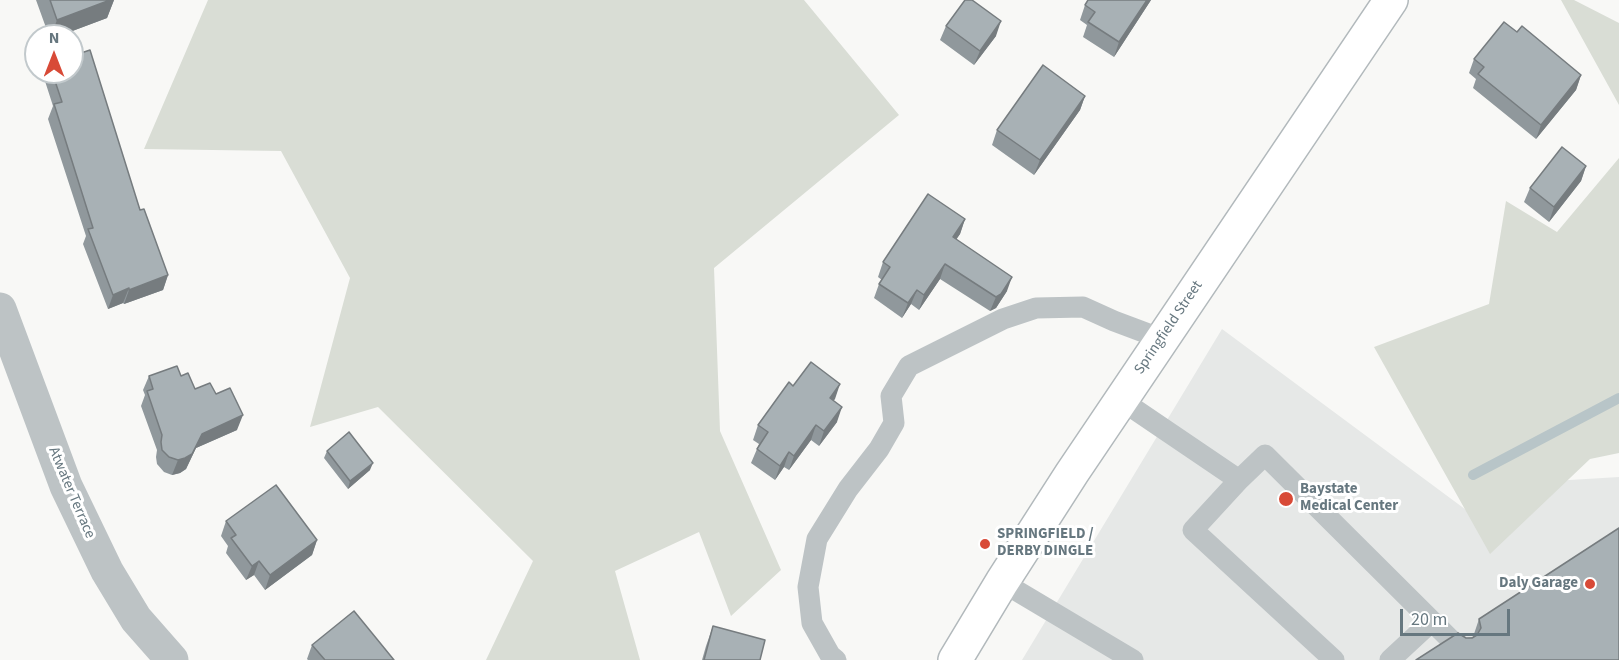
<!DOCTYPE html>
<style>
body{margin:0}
#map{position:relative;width:1619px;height:660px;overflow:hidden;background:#f8f8f6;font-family:"Source Sans 3",sans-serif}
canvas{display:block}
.north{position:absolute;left:24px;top:24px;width:60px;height:60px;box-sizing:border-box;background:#fff;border:2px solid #c2c9cc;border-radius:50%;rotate:0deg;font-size:16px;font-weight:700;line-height:24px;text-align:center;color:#66777f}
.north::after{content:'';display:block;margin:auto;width:21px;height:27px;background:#d84a37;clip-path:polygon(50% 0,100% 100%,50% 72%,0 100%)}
.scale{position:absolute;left:1400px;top:609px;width:110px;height:27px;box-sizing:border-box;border:3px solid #66777f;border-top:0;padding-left:8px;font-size:18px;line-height:21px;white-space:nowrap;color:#66777f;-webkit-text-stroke:4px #fff;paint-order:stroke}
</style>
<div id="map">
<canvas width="1619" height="660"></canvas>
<div class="north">N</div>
<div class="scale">20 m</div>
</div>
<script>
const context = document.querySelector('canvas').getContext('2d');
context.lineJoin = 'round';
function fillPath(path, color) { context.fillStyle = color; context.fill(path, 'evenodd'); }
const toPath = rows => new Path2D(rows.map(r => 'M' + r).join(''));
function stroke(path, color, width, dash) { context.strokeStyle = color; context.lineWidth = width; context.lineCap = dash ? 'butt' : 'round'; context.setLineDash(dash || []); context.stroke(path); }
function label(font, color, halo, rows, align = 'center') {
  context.font = font + ' "Source Sans 3",sans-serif'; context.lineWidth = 6; context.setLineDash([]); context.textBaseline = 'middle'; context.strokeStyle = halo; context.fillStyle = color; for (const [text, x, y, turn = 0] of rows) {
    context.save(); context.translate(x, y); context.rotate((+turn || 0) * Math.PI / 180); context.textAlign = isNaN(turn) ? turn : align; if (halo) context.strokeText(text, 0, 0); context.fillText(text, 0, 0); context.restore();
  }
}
fillPath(toPath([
 [1222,329,1477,518,1553,481,1619,477,1619,660,1022,660]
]), '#e6e8e7');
fillPath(toPath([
 [208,0,804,0,899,115,714,268,720,431,781,570,731,616,699,532,615,571,640,660,486,660,533,561,378,407,310,427,350,278,281,151,144,149],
 [1561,0,1574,0,1619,23,1619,105],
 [1619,158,1619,453,1590,459,1490,554,1374,347,1489,304,1506,201,1557,232]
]), '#d9ddd5');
stroke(toPath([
 [1473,475,1619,398]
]), '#b8c5c8', 10);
const secondary = toPath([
 [955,660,1002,582,1072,473,1391,0]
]);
stroke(secondary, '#b2b9bc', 36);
stroke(toPath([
 [1121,400,1239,480,1265,455,1460,649],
 [1239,480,1193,530,1334,660],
 [1002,582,1133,660],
 [836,660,830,655,812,623,808,587,817,539,848,489,879,449,894,423,891,396,909,366,1003,319,1036,308,1083,307,1114,321,1162,339],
 [1390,660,1432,621]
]), '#bdc3c5', 21);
stroke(toPath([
 [0,309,66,486,107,571,136,619,172,660]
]), '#bdc3c5', 33);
stroke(secondary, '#fff', 33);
fillPath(toPath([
 [36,0,114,0,107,18,59,36,49,36],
 [1151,0,1114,57,1083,37,1087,25,1080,20,1085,5],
 [946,26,996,36,974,65,940,40],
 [1517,32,1581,75,1576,90,1536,139,1473,88,1476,79,1469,73,1474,59],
 [46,72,72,72,140,210,168,275,163,290,124,304,123,303,108,309,83,244,86,236,48,119,53,106,44,78],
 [1085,96,1080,110,1034,175,992,145,997,130],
 [1586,166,1581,181,1549,222,1524,202,1530,188],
 [965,219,960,234,956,239,1007,291,996,308,990,311,940,279,919,310,911,304,902,318,874,298,879,284,882,280,878,277,883,262],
 [149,376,181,376,195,389,216,394,237,430,196,448,186,469,180,473,172,475,164,472,157,464,156,457,157,450,141,406,145,395,143,390],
 [835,399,833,400,837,422,819,446,811,440,789,470,784,467,775,480,751,463,757,449,759,444,753,440,758,425],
 [327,451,370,470,348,489,324,458],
 [226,521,317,540,312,555,265,590,254,575,246,580,226,553,228,546,221,536],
 [1479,619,1619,660,1416,660,1466,638,1473,637],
 [713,626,760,660,702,660,706,646],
 [312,645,394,660,308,660,307,659]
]), '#90989c');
fillPath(toPath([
 [110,0,114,0,107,18,59,36,51,36,57,20],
 [1147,0,1151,0,1114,57,1119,42],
 [1001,21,996,36,974,65,980,51],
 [1581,75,1576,90,1536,139,1541,125],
 [1085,96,1080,110,1034,175,1040,160],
 [1586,166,1581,181,1549,222,1554,207],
 [965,219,960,234,948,252,953,237],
 [945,264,940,279,919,310,924,295],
 [168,275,163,290,124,304,129,290],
 [1012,277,1007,291,996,308,990,311,996,297],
 [129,288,123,303,108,309,113,295],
 [917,290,911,304,902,318,908,303],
 [840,384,835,399,825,412,830,398],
 [842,407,837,422,819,446,824,431],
 [243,415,237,430,196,448,186,469,180,473,172,475,178,460,202,434],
 [816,425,811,440,789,470,794,456],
 [789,452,784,467,775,480,780,466],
 [373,463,370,470,348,489,350,481],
 [317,540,312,555,265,590,270,575],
 [259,561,254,575,246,580,252,566]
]), '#767c7f');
const building = toPath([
 [50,0,110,0,57,20,50,0],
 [965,0,972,0,1001,21,980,51,946,26,965,0],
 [1088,0,1147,0,1119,42,1088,22,1095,12,1085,5,1088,0],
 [1504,22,1517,32,1522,26,1581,75,1541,125,1478,74,1484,67,1474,59,1504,22],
 [90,50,140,210,144,209,168,275,129,290,129,288,113,295,88,229,93,228,54,104,62,102,52,72,72,72,72,56,90,50],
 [1043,65,1085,96,1040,160,997,130,1043,65],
 [1562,147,1586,166,1554,207,1530,188,1562,147],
 [928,194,965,219,953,237,1012,277,1001,294,996,297,945,264,924,295,917,290,908,303,879,284,890,267,883,262,928,194],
 [811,362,840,384,830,398,842,407,824,431,816,425,794,456,789,452,780,466,757,449,768,432,758,425,789,382,793,386,811,362],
 [177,366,181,376,188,373,195,389,210,383,216,394,230,388,243,415,202,434,192,454,185,458,178,460,169,457,162,450,161,442,162,435,147,391,153,389,149,376,177,366],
 [349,432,373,463,350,481,327,451,349,432],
 [276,485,317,540,270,575,259,561,252,566,231,538,236,535,226,521,276,485],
 [1619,528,1619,660,1416,660,1458,633,1466,638,1472,638,1477,635,1481,628,1479,619,1619,528],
 [354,611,394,660,325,660,312,645,354,611],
 [713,626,765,640,760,660,704,660,713,626]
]);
fillPath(building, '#a8b1b5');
stroke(building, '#767c7f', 1.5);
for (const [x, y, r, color] of [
 [1286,499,8,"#d84a37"],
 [985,544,6,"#d84a37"],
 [1590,584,6,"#d84a37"]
]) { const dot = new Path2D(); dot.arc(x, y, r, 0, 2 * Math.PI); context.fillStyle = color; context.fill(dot); stroke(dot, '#fff', 2); }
label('15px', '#66777f', '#fff', [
 ["Springfield Street",1169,328,-56],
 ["Atwater Terrace",71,493,67]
]);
label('bold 15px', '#66777f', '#fff', [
 ["Baystate",1300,490],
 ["Medical Center",1300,507],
 ["SPRINGFIELD /",997,535],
 ["DERBY DINGLE",997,552],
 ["Daly Garage",1578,584,"right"]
], 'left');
</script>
